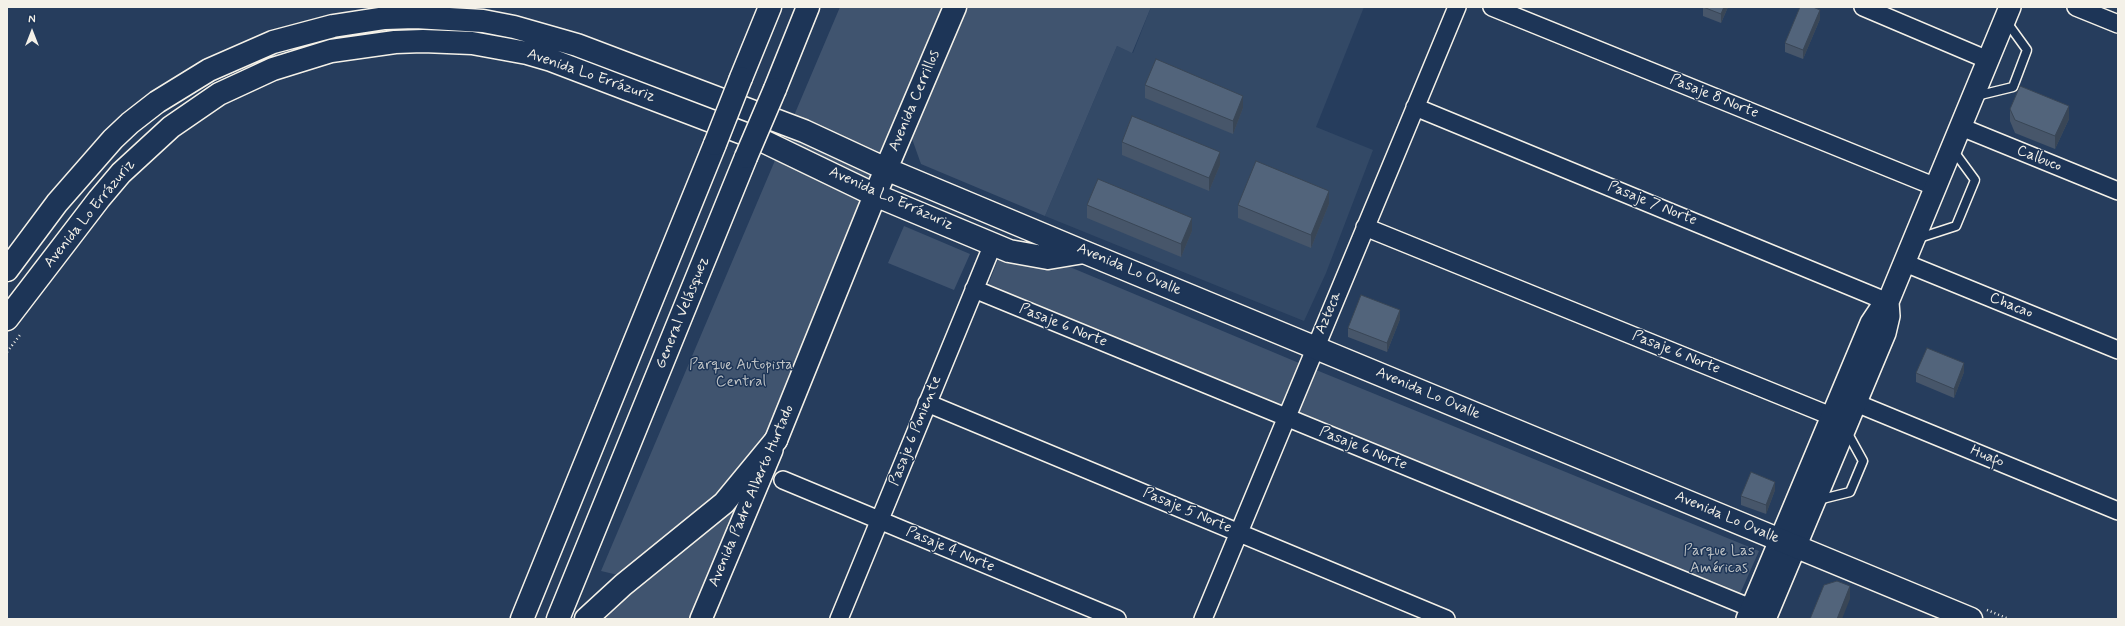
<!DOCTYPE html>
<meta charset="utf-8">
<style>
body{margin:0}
#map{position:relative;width:2125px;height:626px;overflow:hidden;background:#263d5d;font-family:Mynerve,sans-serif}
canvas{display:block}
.frame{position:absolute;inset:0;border:8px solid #f4f1e8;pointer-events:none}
.north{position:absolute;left:12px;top:12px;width:40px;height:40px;-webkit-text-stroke:3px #1d3557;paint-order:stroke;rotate:0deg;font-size:11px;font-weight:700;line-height:16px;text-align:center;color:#f4f1e8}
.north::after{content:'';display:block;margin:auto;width:14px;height:18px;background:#f4f1e8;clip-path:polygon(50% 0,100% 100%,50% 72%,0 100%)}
</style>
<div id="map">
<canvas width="2125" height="626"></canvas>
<div class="frame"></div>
<div class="north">N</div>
</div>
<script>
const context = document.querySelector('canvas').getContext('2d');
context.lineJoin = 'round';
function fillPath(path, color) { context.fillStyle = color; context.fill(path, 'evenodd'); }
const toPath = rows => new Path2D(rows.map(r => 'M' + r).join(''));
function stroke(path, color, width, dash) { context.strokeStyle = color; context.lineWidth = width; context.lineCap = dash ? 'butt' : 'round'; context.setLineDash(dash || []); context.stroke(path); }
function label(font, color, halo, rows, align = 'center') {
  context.font = font + ' Mynerve,sans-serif'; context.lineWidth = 3; context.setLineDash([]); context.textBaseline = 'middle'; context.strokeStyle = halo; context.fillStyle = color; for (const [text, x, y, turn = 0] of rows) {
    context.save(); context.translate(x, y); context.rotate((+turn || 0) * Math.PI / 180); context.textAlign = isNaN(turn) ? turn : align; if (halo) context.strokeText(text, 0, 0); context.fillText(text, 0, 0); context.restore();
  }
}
fillPath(toPath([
 [1151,7,1364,7,1316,127,1373,150,1326,273,1304,321,1045,216,1117,46,1133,53]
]), '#334966');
fillPath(toPath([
 [840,7,943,7,793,385,765,443,699,516,618,575,601,571],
 [967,7,1151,7,1132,53,1117,46,1045,216,921,164,911,136],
 [904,226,970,254,954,290,888,263],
 [999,257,1058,262,1299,363,1759,551,1739,596,988,285],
 [742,504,693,619,605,619,628,597]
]), '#40546f');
const service = toPath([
 [1976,96,2013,87,2027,50,2006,21],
 [1916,239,1956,226,1975,180,1953,150],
 [1818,500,1850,492,1863,461,1847,432]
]);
const minor = toPath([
 [1492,7,1936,187],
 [1863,7,1988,60],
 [2076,7,2118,24],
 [1415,107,1888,302],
 [1961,127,2118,191],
 [1365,227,1831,416],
 [1905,263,2118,350],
 [974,289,1751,608],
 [927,403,1446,619],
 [1856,403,2118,511],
 [783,480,1117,619],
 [839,619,993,244],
 [1203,619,1457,7]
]);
const tertiary = toPath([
 [701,619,772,450],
 [1747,619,1871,323,1879,311,1888,302],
 [1765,619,1885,333,1889,316,1888,302,2010,7]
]);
const secondary = toPath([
 [7,270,57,203,113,139,130,123,157,102,209,70,273,42,333,26,385,18,415,17,483,21,514,27,577,45,804,131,886,169,1084,252,1971,619],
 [7,319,99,199,121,173,171,127,219,94,273,69,331,51,395,42,423,41,472,43,527,53,551,60,761,140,875,195,1009,251,1048,258,1084,252],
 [776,440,875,195,955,7]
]);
const motorway = toPath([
 [741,78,770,7],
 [775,89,808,7],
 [522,619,715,144],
 [558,619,746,157],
 [586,619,623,585,724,503,776,440]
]);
stroke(service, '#f4f1e8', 11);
stroke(minor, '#f4f1e8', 20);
stroke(tertiary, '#f4f1e8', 24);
stroke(secondary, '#f4f1e8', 25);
stroke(motorway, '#f4f1e8', 25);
stroke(toPath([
 [7,352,20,335],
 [1987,610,2009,619]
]), '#f4f1e8', 2.5, [1, 3]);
stroke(service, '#1d3557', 8);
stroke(minor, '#1d3557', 17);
stroke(tertiary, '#1d3557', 21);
stroke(secondary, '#1d3557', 22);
stroke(motorway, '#1d3557', 22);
const motorwayBridge = toPath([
 [715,144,741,78],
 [746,157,775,89]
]);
stroke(motorwayBridge, '#f4f1e8', 25, []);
stroke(motorwayBridge, '#1d3557', 22);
fillPath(toPath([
 [1703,7,1728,7,1721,23,1703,16],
 [1820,19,1803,59,1785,52,1785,43],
 [1145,85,1243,108,1233,134,1145,98],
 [2010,109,2069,119,2055,149,2015,133,2010,121],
 [1122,142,1220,165,1209,191,1122,155],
 [1329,204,1311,248,1238,218,1238,205],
 [1087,205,1192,231,1181,257,1087,218],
 [1400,319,1387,352,1348,337,1348,328],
 [1964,372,1954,398,1916,382,1916,373],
 [1775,490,1766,514,1741,505,1741,496]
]), '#47566a');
fillPath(toPath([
 [1724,7,1728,7,1721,23,1721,14],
 [1820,10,1820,19,1803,59,1803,50],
 [1243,96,1243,108,1233,134,1233,121],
 [2069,106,2069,119,2055,149,2055,136],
 [1220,152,1220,165,1209,191,1209,178],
 [1329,191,1329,204,1311,248,1311,235],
 [1192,218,1192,231,1181,257,1181,244],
 [1400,310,1400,319,1387,352,1387,343],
 [1964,363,1964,372,1954,398,1954,389],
 [1775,482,1775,490,1766,514,1766,505],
 [1850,586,1850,599,1842,619,1837,619]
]), '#394656');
const building = toPath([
 [1703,7,1724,7,1721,14,1703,7],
 [1800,7,1813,7,1820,10,1803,50,1785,43,1800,7],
 [1156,59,1243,96,1233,121,1145,85,1156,59],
 [2020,86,2069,106,2055,136,2015,120,2010,109,2020,86],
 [1132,116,1220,152,1209,178,1122,142,1132,116],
 [1256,161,1329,191,1311,235,1238,205,1256,161],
 [1098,179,1192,218,1181,244,1087,205,1098,179],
 [1361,295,1400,310,1387,343,1348,328,1361,295],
 [1927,348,1964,363,1954,389,1916,373,1927,348],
 [1751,472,1775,482,1766,505,1741,496,1751,472],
 [1837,581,1850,586,1837,619,1810,619,1824,585,1837,581]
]);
fillPath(building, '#52647b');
stroke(building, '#394656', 1);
label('15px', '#f4f1e8', '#1d3557', [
 ["Avenida Lo Errázuriz",591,76,19],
 ["Pasaje 8 Norte",1714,97,22],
 ["Avenida Cerrillos",915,101,-67],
 ["Calbuco",2039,159,22],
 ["Avenida Lo Errázuriz",891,199,24],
 ["Pasaje 7 Norte",1652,204,22],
 ["Avenida Lo Errázuriz",90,214,-51],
 ["Avenida Lo Ovalle",1129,270,23],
 ["Chacao",2011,306,22],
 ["General Velásquez",683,313,-68],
 ["Azteca",1329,313,-67],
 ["Pasaje 6 Norte",1063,326,22],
 ["Pasaje 6 Norte",1676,353,22],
 ["Avenida Lo Ovalle",1428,394,23],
 ["Pasaje 6 Poniente",916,431,-68],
 ["Pasaje 6 Norte",1363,449,22],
 ["Huafo",1987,457,22],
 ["Avenida Padre Alberto Hurtado",752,496,-67],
 ["Pasaje 5 Norte",1187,511,23],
 ["Avenida Lo Ovalle",1727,518,23],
 ["Pasaje 4 Norte",950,550,23]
]);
label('15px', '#bec2c4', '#1d3557', [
 ["Parque Autopista",741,366],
 ["Central",741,383],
 ["Parque Las",1719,552],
 ["Américas",1719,569]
]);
</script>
